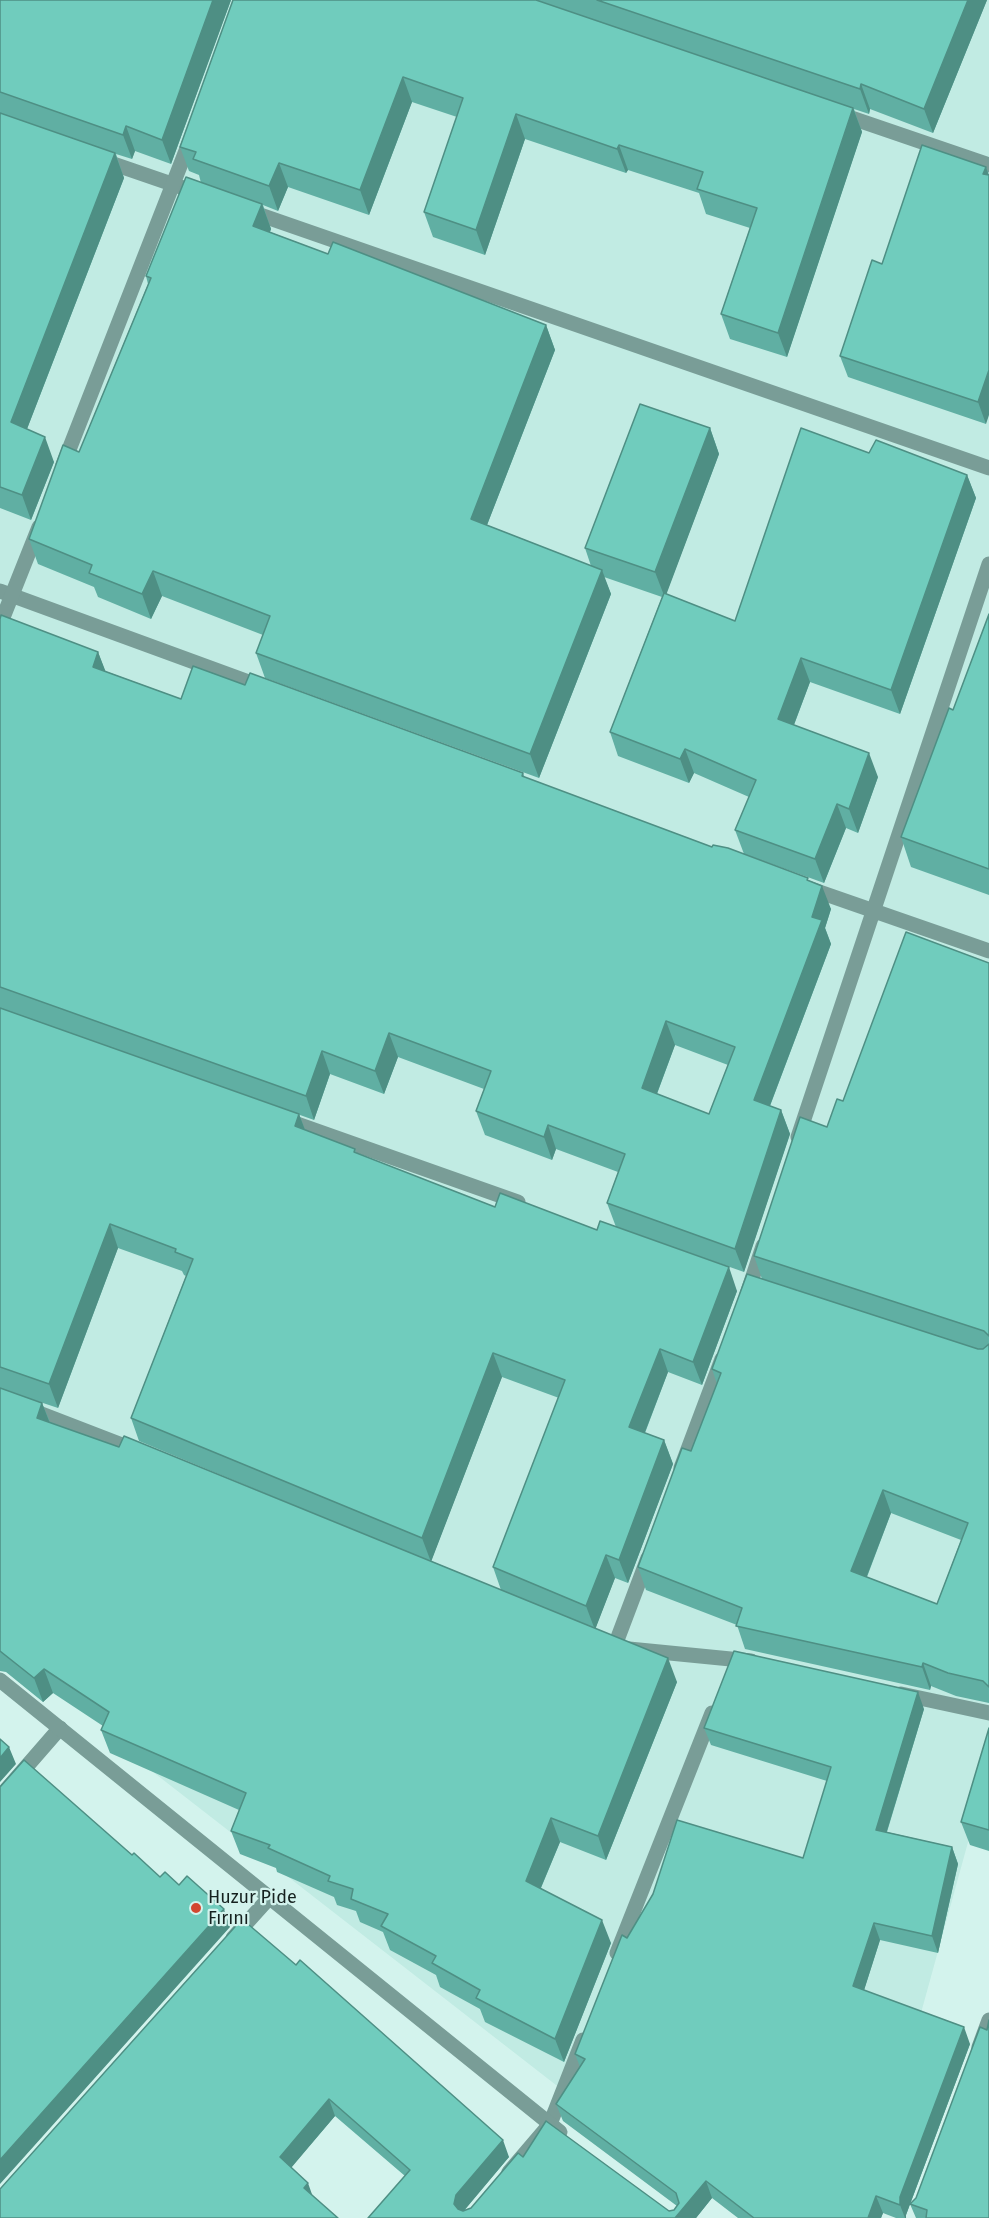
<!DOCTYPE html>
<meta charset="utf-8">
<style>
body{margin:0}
canvas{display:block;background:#d3f3ed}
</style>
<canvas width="989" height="2218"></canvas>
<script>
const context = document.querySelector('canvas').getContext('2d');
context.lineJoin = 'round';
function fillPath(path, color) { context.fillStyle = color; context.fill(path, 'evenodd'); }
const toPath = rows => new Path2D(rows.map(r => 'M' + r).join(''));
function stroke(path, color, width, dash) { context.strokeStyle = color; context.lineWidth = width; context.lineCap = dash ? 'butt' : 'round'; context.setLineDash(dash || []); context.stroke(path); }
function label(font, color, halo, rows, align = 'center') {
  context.font = font + ' "Fira Sans",sans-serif'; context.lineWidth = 4.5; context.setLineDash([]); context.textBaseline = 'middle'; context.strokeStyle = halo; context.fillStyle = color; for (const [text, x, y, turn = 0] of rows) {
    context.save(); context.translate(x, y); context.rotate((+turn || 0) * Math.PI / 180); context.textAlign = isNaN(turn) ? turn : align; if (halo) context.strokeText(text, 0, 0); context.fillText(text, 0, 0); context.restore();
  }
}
fillPath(toPath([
 [0,0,989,0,989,1766,921,2013,583,2106,117,1744,0,1427]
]), '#c1ebe3');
stroke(toPath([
 [840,114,989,165],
 [102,160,201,194],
 [249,211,989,468],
 [0,591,265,688],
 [808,888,989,951],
 [286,1120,518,1202],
 [798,1137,989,564],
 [747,1294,763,1246],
 [681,1468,722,1359],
 [614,1648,648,1558],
 [0,1797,60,1728],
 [233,1938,269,1898],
 [617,1953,712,1713],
 [979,2047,989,2020],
 [509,2172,550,2124,583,2040]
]), '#799d97', 15);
stroke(toPath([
 [63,465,191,138],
 [0,625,39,527],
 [0,1398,140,1452],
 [629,1649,751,1661],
 [0,1680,560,2132],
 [901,1694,989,1713]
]), '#799d97', 15);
fillPath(toPath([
 [0,0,231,0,171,164,135,151,132,159,116,154,124,178,27,429,54,462,31,520,0,508],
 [233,0,987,0,933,133,870,109,869,114,854,109,862,132,787,357,730,339,721,314,750,228,706,214,699,193,628,170,626,173,525,139,485,255,433,237,424,212,457,117,412,102,369,215,288,187,278,211,263,205,271,229,270,232,328,254,546,325,555,350,487,525,591,566,585,548,710,428,719,454,666,594,735,621,869,453,967,475,976,498,900,714,810,682,794,725,878,777,858,833,846,828,824,883,744,854,735,830,749,797,694,773,689,783,618,756,610,732,662,597,604,577,611,594,539,778,265,678,256,653,263,635,162,596,151,619,98,597,94,587,38,564,29,539,79,452,148,284,146,276,201,183,199,175,189,171,180,147],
 [986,167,989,175,986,424,848,377,840,356,882,264],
 [989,614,989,895,911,867,901,837,953,710],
 [0,619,98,652,105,671,181,699,245,685,523,773,525,778,712,847,809,881,831,909,825,928,831,944,770,1106,781,1110,790,1134,744,1272,616,1227,607,1203,618,1172,556,1149,552,1160,485,1135,476,1111,484,1089,398,1057,384,1094,330,1074,314,1120,3,1009,299,1114,305,1130,355,1149,356,1153,495,1207,737,1291,702,1385,668,1372,645,1433,664,1440,673,1464,628,1583,615,1578,595,1629,677,1682,606,1860,560,1842,541,1888,611,1943,564,2062,485,2022,480,2009,440,1987,436,1975,390,1950,383,1932,360,1922,356,1911,337,1905,334,1897,277,1872,276,1868,240,1854,231,1831,239,1810,110,1753,101,1730,103,1726,53,1693,43,1702,6,1672,0,1671],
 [675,1045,728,1065,709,1114,657,1094],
 [118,1248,182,1271,184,1275,186,1276,131,1418,139,1441,351,1529,50,1422,42,1403,34,1400,58,1408],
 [502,1377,559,1398,493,1567,501,1590,431,1561],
 [989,963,989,1703,956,1696,931,1686,930,1690,745,1649,737,1625,646,1590,638,1567,691,1451,717,1384,712,1369,762,1279,754,1256,827,1127,843,1101],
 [891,1513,961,1540,937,1604,867,1577],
 [924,1709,887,1832,952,1847,958,1864,938,1953,880,1940,864,1990,970,2044,906,2215,906,2218,896,2218,883,2213,881,2218,738,2218,712,2198,696,2218,368,2218,405,2176,335,2116,291,2167,0,2218,242,1919,509,2157,464,2210,471,2208,523,2157,669,2211,674,2210,677,2206,563,2121,556,2104,580,2067,575,2054,627,1938,803,1858,827,1781,711,1745,704,1728],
 [989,1728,989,1851,970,1845,961,1822],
 [987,2030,989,2218,916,2218,910,2204,916,2198]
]), '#60afa3');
fillPath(toPath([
 [213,0,231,0,171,164,162,140],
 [968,0,987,0,933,133,924,109],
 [403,77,412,102,369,215,360,190],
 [861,84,870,109,869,114,860,89],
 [853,108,862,132,787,357,778,333],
 [516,114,525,139,485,255,476,230],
 [126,126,135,151,132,159,123,135],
 [619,145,628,170,626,173,617,149],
 [115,153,124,178,20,447,11,422],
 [279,163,288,187,278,211,269,186],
 [986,167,989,176,983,174],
 [262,204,271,229,262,251,253,226],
 [546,325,555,350,480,543,471,519],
 [989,370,989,415,986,424,978,402],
 [710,428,719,454,665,598,655,572],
 [45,437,54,462,31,520,22,495],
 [967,475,976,498,900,714,891,690],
 [602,570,611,594,539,778,530,754],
 [153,571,162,596,151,619,142,594],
 [98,652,107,675,93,667],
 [801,658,810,682,787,743,778,719],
 [685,749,694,773,689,783,680,759],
 [869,753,878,777,858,833,849,809],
 [837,804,846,828,824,883,815,859],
 [822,886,831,909,825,928,831,944,763,1124,754,1100,812,917],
 [666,1021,675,1045,650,1112,642,1088],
 [389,1033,398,1057,384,1094,375,1071],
 [322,1051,330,1074,314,1120,306,1096],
 [781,1110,790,1134,744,1272,735,1249],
 [299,1114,308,1138,295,1126],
 [548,1125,556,1149,552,1160,544,1137],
 [110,1224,118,1248,58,1408,49,1384],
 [729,1267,737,1291,702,1385,693,1362],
 [660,1349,668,1372,638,1450,629,1427],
 [493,1353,502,1377,431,1562,422,1538],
 [42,1403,51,1426,37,1418],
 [664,1440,673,1464,628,1583,619,1560],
 [883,1490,891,1513,860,1594,851,1571],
 [606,1555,615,1578,595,1630,586,1606],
 [668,1658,677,1682,606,1860,598,1836],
 [923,1663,931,1686,930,1690,922,1667],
 [44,1669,53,1693,43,1702,34,1678],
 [918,1692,924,1709,882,1847,876,1830],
 [9,1747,16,1764,0,1782,0,1758],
 [551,1818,560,1842,534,1904,526,1881],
 [952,1847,958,1864,938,1953,932,1936],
 [224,1909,230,1927,0,2184,0,2160],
 [602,1920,611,1943,564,2062,555,2039],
 [874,1923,880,1940,860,2003,853,1986],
 [964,2027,970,2044,906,2215,906,2218,905,2218,900,2205,900,2197],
 [329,2099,335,2116,286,2174,280,2157],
 [503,2140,509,2157,463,2212,461,2218,454,2204,456,2195],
 [706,2181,712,2198,696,2218,675,2218],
 [308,2183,314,2200,304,2188],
 [876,2196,883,2213,881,2218,868,2218]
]), '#4e8f84');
const building = toPath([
 [0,0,213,0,162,140,126,126,123,135,0,92,0,0],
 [233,0,536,0,853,108,778,333,721,314,757,208,697,189,703,172,619,145,617,149,516,114,476,230,424,212,463,98,403,77,360,190,279,163,269,186,193,159,196,152,180,147,233,0],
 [597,0,968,0,924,109,861,84,860,89,597,0],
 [0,113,115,153,11,422,45,437,22,495,0,487,0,113],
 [922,145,986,167,983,174,989,175,989,370,978,402,840,356,872,260,882,264,922,145],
 [186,177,262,204,253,226,328,254,333,242,546,325,471,519,602,570,530,754,256,653,270,616,153,571,142,594,89,573,92,565,29,539,63,445,79,452,151,278,146,276,186,177],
 [640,404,710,428,655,572,585,548,640,404],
 [801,428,869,453,876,440,967,475,891,690,801,658,778,719,869,753,849,809,837,804,815,859,735,830,756,780,685,749,680,759,610,732,664,593,735,621,801,428],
 [989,614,989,869,901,837,949,708,953,710,989,614],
 [1,615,98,652,93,667,181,699,193,666,245,685,250,673,523,773,522,776,712,847,713,845,728,848,808,878,807,880,822,886,812,917,822,920,754,1100,781,1110,735,1249,607,1203,625,1154,548,1125,544,1137,476,1111,491,1071,389,1033,375,1071,322,1051,306,1096,0,987,0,619,1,615],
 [666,1021,735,1047,709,1114,642,1088,666,1021],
 [906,932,989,963,989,1336,984,1331,754,1256,800,1117,827,1127,837,1099,843,1101,906,932],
 [0,1008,299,1114,295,1126,355,1149,354,1152,495,1207,500,1193,597,1230,600,1221,729,1267,693,1362,660,1349,629,1427,664,1440,619,1560,606,1555,586,1606,493,1567,565,1380,493,1353,422,1538,131,1418,193,1259,175,1252,176,1249,110,1224,49,1384,0,1367,0,1008],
 [747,1274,978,1349,983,1349,989,1344,989,1687,983,1681,948,1673,923,1663,922,1667,736,1626,742,1608,638,1567,682,1448,691,1451,721,1373,712,1369,747,1274],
 [883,1490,968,1523,937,1604,851,1571,883,1490],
 [0,1388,42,1403,37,1418,119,1447,124,1436,668,1658,598,1836,551,1818,526,1881,602,1920,555,2039,476,1998,480,1990,432,1963,436,1956,381,1926,388,1914,351,1899,353,1889,328,1881,330,1876,268,1848,270,1845,231,1831,246,1793,101,1730,109,1712,44,1669,34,1678,0,1651,0,1388],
 [734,1651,918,1692,876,1830,952,1847,932,1936,874,1923,853,1986,964,2027,900,2197,900,2205,876,2196,868,2218,754,2218,706,2181,675,2218,368,2218,410,2170,329,2099,280,2157,308,2183,304,2188,338,2218,0,2218,0,2189,242,1919,296,1965,300,1960,503,2140,456,2195,454,2204,458,2209,463,2211,471,2208,518,2153,523,2157,546,2121,669,2211,674,2210,679,2203,676,2193,556,2104,585,2059,575,2054,622,1935,627,1938,653,1894,677,1820,803,1858,831,1767,704,1728,734,1651],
 [989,1728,989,1830,961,1822,989,1728],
 [0,1739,9,1747,0,1758,0,1739],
 [24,1760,132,1855,134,1853,160,1877,165,1872,179,1885,187,1876,224,1909,0,2160,0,1787,24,1760],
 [989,2020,989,2218,926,2218,927,2210,910,2204,916,2198,980,2027,987,2030,989,2020]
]);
fillPath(building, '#70ccbd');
stroke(building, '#4e8f84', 1.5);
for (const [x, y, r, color] of [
 [196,1908,6,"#d34730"]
]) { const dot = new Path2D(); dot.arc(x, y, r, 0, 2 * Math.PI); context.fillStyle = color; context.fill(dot); stroke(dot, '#d3f3ed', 2); }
label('18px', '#15211f', '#d3f3ed', [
 ["Huzur Pide",208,1898],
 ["Fırını",208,1919]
], 'left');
</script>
